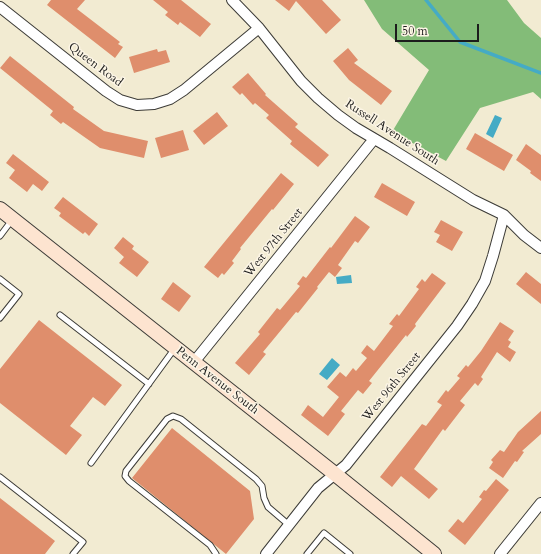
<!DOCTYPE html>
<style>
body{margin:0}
#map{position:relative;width:541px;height:554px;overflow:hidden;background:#f2ebd2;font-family:Cardo,serif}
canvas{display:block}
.scale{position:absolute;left:395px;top:24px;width:84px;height:18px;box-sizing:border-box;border:2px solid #1c1c1c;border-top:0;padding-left:5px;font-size:12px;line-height:14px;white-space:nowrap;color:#1c1c1c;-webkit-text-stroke:3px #fcf5e5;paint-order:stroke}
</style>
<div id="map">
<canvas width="541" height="554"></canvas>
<div class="scale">50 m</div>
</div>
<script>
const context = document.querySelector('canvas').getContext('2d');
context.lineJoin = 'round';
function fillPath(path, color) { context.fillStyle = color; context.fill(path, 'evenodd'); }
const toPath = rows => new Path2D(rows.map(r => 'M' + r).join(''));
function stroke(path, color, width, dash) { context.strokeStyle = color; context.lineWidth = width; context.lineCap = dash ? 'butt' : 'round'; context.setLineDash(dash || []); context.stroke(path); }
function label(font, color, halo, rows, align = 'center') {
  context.font = font + ' Cardo,serif'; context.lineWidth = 3; context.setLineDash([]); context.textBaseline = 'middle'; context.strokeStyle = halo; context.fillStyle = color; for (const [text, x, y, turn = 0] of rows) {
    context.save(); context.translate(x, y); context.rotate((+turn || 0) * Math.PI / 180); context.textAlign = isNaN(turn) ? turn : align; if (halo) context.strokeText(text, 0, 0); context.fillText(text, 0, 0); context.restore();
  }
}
fillPath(toPath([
 [364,0,507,0,524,23,541,38,541,99,533,92,480,108,446,161,392,132,429,70,382,29]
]), '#83bc78');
fillPath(toPath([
 [495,115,502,118,493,138,486,134],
 [351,275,352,283,337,284,336,277],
 [332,358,340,365,327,380,319,374]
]), '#45abc5');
stroke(toPath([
 [426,0,460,42,541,73]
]), '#45abc5', 3.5);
fillPath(toPath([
 [51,0,85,0,77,9,120,42,118,44,123,47,115,58,47,5],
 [153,0,181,0,211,24,200,37,180,22,178,25,165,15,168,12],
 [275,0,322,0,341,20,326,34,296,1,289,11],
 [348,48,358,60,354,63,392,91,381,105,349,80,333,61],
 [157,49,158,52,166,50,170,62,134,73,129,57],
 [10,56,74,107,73,109,104,131,148,141,144,158,100,148,63,122,61,124,50,115,53,111,0,68],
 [248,73,266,94,265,95,298,124,295,127,329,155,318,167,290,144,292,141,266,118,269,115,255,103,253,105,242,93,240,95,232,87],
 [217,112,228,126,204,145,193,131],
 [183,130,189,150,161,158,155,138],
 [475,133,513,155,504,171,466,149],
 [526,144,541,155,541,181,530,173,531,171,516,160],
 [13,154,49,182,42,191,33,184,27,192,9,178,15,170,6,163],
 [281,173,294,184,273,210,272,209,240,248,241,249,232,261,234,263,224,275,222,273,218,278,204,267],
 [382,183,415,202,407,216,374,197],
 [63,197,98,224,89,236,85,232,83,234,59,216,61,213,54,208],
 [355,216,370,227,358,243,355,241,338,265,342,268,335,277,329,272,317,287,318,288,298,313,296,312,263,352,266,354,249,375,235,363,260,334,258,332,277,308,280,310,300,286,297,284,303,276,306,278,330,247,331,248],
 [441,220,463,232,452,251,436,242,440,235,434,232],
 [123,237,134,246,132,249,149,262,137,277,119,263,124,257,114,248],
 [526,272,541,284,541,304,516,284],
 [432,273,446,283,415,324,416,326,407,337,406,335,369,381,372,383,363,394,358,390,341,411,345,414,328,436,301,415,308,405,323,417,339,397,327,387,340,372,346,377,353,368,356,371,367,358,361,353,367,345,374,351,393,326,389,324,397,314,399,316,419,289,416,287,422,279,425,282],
 [173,282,191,296,179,312,161,299],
 [39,320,122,385,105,406,93,397,70,426,82,435,66,455,0,403,0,369],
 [500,322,514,331,508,340,511,342,508,347,516,352,510,362,497,352,481,377,483,379,478,386,475,383,460,401,465,405,445,431,443,429,414,469,438,489,429,499,401,476,392,487,380,477,422,424,426,426,442,405,437,402,446,390,448,392,460,378,457,376,466,365,468,367,481,351],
 [541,411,541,434,522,451,524,452,517,462,515,461,503,478,489,468,493,462,491,460,500,450,504,452,518,432],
 [172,428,250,491,254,519,226,554,132,478],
 [496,479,509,490,465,545,448,531,458,519,463,523,482,499,479,497,484,490,486,491],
 [0,498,55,541,45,554,0,554]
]), '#df8e6c');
const service = toPath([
 [0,236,12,220],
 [0,279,19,294,0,318],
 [60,315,149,384],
 [91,463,175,348],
 [0,477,83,542,73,554],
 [216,554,210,545,129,481,125,476,126,471,167,419,173,416,181,419,256,479,262,486,264,498,268,507,289,525],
 [307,554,324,533,350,554]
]);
const minor = toPath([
 [232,0,259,28,301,81,318,98,338,115,356,128,390,148,473,200,504,215,524,235,541,248],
 [0,7,106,91,120,100,137,105,154,104,170,99,184,90,259,28],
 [194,362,374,139],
 [266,554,318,488,346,465,457,326,472,304,485,281,493,256,504,215],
 [500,554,541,503]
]);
const secondary = toPath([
 [0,209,335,474,434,554]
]);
stroke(service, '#3c3b37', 7);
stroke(minor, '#3c3b37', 12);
stroke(secondary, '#3c3b37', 16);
stroke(service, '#fff', 5);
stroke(minor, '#fff', 10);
stroke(secondary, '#fde4d0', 14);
label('12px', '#1c1c1c', '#fcf5e5', [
 ["Queen Road",95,65,37],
 ["Russell Avenue South",392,133,33],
 ["West 97th Street",274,243,-51],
 ["Penn Avenue South",217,381,38],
 ["West 96th Street",392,387,-51]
]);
</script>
